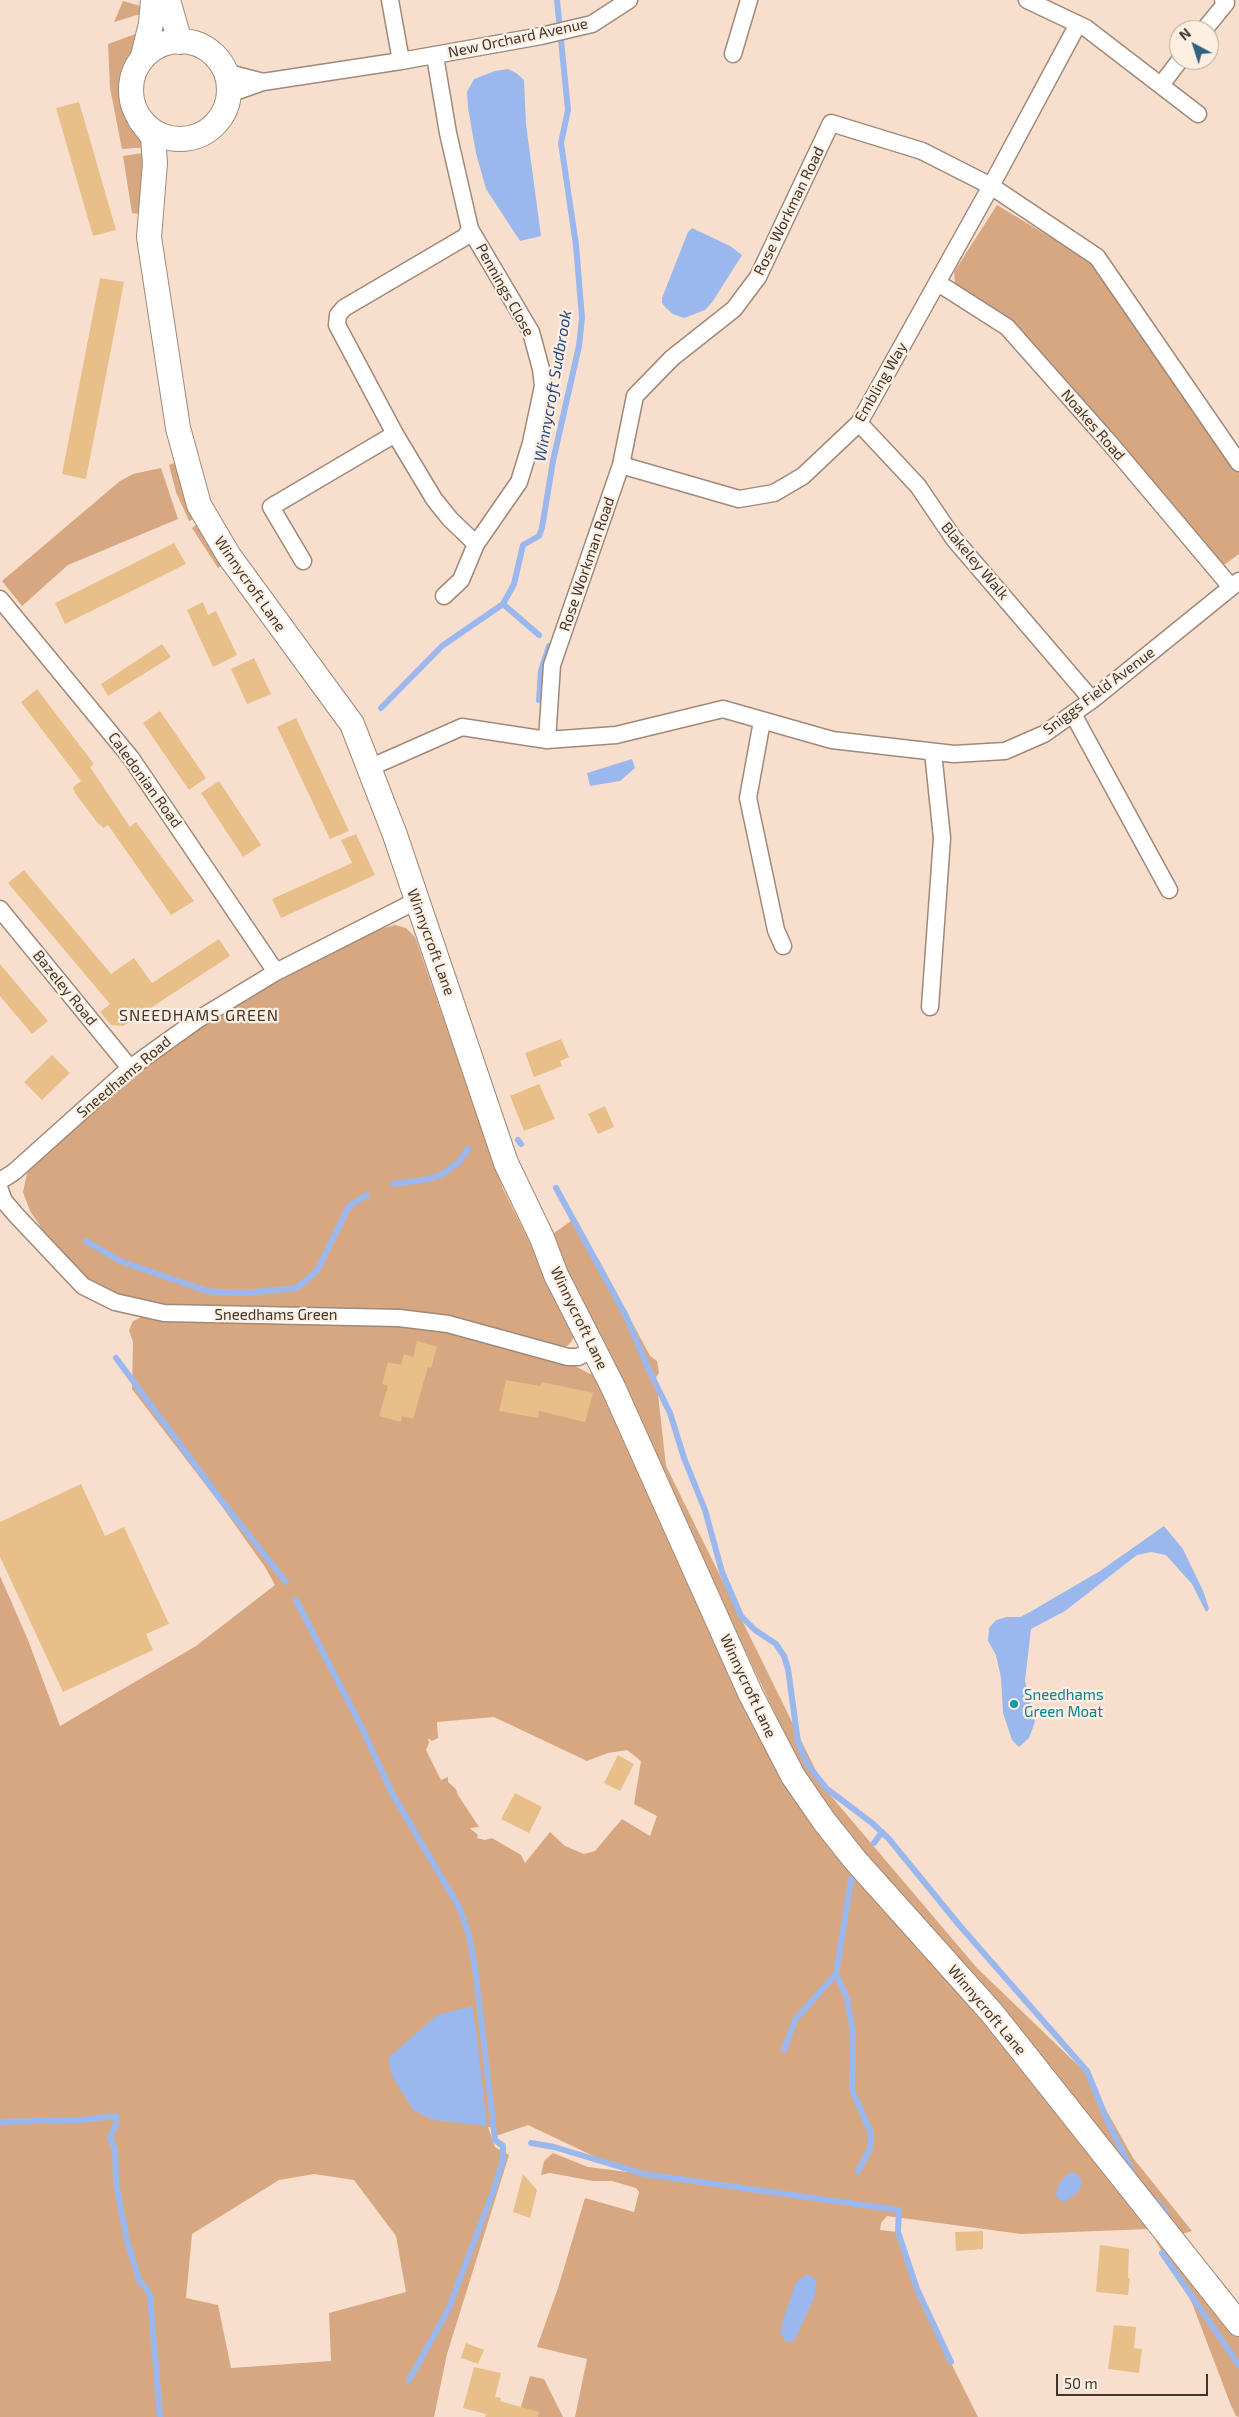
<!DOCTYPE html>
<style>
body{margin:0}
#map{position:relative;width:1239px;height:2417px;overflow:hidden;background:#f8dfcd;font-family:"Exo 2",sans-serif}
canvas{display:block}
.north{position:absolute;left:1169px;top:20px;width:50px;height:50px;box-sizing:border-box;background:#feefe3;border:1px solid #b2a59b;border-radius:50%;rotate:320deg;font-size:14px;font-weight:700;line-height:20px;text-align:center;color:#3f362f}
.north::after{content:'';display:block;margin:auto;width:18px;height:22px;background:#316380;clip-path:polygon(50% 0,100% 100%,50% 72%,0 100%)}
.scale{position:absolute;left:1056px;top:2374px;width:152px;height:22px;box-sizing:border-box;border:2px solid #3f362f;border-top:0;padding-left:6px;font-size:15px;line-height:18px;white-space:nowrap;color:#3f362f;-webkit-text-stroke:4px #feefe3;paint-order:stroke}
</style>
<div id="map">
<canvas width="1239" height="2417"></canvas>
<div class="north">N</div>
<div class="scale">50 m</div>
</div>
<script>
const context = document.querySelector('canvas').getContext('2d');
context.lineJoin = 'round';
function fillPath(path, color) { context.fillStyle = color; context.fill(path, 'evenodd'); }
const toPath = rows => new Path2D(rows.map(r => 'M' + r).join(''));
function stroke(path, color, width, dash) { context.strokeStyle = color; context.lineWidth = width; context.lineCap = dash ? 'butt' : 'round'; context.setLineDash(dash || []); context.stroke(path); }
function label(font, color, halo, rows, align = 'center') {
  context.font = font + ' "Exo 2",sans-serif'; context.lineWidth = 4.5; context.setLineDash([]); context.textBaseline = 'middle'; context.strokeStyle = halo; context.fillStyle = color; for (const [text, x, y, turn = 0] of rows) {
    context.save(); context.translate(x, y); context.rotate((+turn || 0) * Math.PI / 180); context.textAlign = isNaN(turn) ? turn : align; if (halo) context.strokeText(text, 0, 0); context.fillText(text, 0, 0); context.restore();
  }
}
fillPath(toPath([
 [123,1,147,8,147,12,114,22],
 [141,32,130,72,127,96,133,113,149,147,122,149,110,88,108,44],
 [150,152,139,214,132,213,123,156],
 [997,205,1095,264,1239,471,1239,554,1220,568,1011,322,955,284,954,272],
 [176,462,197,518,189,521,176,492,169,465],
 [161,468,178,519,68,565,22,606,2,581,120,481,133,474],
 [199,523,224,564,218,568,192,528],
 [395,925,406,928,415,937,503,1189,575,1333,572,1341,567,1346,559,1346,507,1334,245,1314,142,1303,93,1287,51,1242,30,1211,23,1192,27,1173,110,1096,155,1060,208,1023,274,981,373,931],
 [571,1221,599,1260,650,1356,657,1361,659,1373,656,1377,666,1466,825,1789,977,1968,1085,2072,1133,2158,1192,2231,1179,2235,817,1795,799,1763,547,1238],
 [143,1316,242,1323,379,1323,443,1330,575,1366,590,1374,594,1370,836,1841,1239,2333,1239,2417,1236,2416,1230,2403,1192,2303,1149,2229,1021,2234,887,2216,881,2223,880,2230,898,2232,917,2289,931,2323,978,2417,575,2417,587,2359,537,2347,558,2288,585,2198,634,2212,639,2192,636,2188,612,2181,593,2181,550,2173,541,2175,544,2161,553,2153,588,2167,627,2172,528,2125,496,2136,495,2128,488,2127,495,2147,509,2155,447,2354,434,2417,0,2417,0,1576,28,1640,60,1726,196,1646,275,1585,265,1567,218,1501,132,1389,133,1342,129,1330,133,1321],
 [494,1717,587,1761,608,1753,627,1750,641,1761,634,1804,657,1816,650,1836,622,1819,595,1851,584,1854,565,1846,550,1832,525,1863,521,1855,492,1838,485,1840,477,1838,478,1835,470,1828,479,1827,458,1795,456,1789,448,1782,448,1777,441,1780,426,1750,429,1743,428,1738,432,1741,438,1738,437,1722],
 [314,2174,354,2180,396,2236,406,2292,329,2313,331,2361,231,2368,218,2305,186,2298,192,2234,279,2180],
 [530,2376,544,2379,563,2417,518,2417]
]), '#d6a781');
fillPath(toPath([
 [508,69,516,73,524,80,526,124,541,236,520,241,486,189,476,153,468,108,467,92,474,79,495,71],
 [692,228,730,246,742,255,713,301,705,310,684,318,673,314,666,308,662,303,662,298,688,232],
 [632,759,635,768,620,781,590,786,587,773],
 [1164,1526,1183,1549,1204,1593,1209,1609,1206,1612,1192,1584,1166,1555,1151,1552,1137,1555,1065,1611,1031,1629,1025,1681,1035,1722,1029,1738,1019,1747,1012,1740,1003,1713,1001,1678,996,1655,988,1641,989,1628,996,1620,1007,1617,1020,1617,1030,1612,1100,1571],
 [472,2006,476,2030,487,2126,433,2120,413,2110,392,2076,388,2058,437,2015],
 [1069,2173,1076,2173,1082,2181,1079,2191,1065,2202,1058,2199,1056,2194,1059,2183],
 [807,2274,817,2280,814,2298,795,2339,791,2342,786,2342,780,2333,783,2320,796,2282]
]), '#9ab8ee');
stroke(toPath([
 [503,604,539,635],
 [539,700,541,671,549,646],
 [381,708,442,646,503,604,514,584,523,545,539,536,542,528,553,461,579,346,582,318,576,245,561,143,568,110,557,0],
 [518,1140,521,1144],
 [393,1184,429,1179,441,1175,459,1162,468,1149],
 [556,1188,625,1314,649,1370,670,1413,684,1458,705,1510,722,1572,741,1616,755,1630,776,1644,784,1656,788,1669,798,1742,807,1764,827,1789,872,1823,889,1839,960,1926,1087,2071,1107,2120,1133,2173],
 [86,1241,120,1261,207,1291,242,1293,290,1289,298,1287,317,1271,349,1206,367,1195],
 [116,1358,221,1500,286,1582],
 [296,1600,361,1726,392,1793,460,1909,469,1936,475,1968,495,2140,503,2146,503,2160,493,2192,448,2310,409,2380],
 [874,1843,882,1832],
 [836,1974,847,1998,853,2032,852,2090,871,2133,870,2149,858,2171],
 [784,2050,795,2020,836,1974,851,1880,856,1869],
 [117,2121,110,2138,115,2150,116,2183,127,2241,139,2280,150,2294,160,2417],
 [0,2122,80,2120,116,2116],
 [531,2143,554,2147,644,2174,899,2210,898,2232,917,2289,951,2362],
 [1157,2202,1166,2212],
 [1162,2253,1239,2365]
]), '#9ab8ee', 6);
fillPath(toPath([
 [79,102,116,230,93,236,56,108],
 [100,278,124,282,86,479,62,474],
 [174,543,186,564,65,624,55,603],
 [203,602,208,615,216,611,237,655,213,667,187,610],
 [162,644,171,657,108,696,101,684],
 [254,658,271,694,247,704,231,669],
 [37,689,94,764,90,767,130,827,136,822,194,901,171,915,108,825,103,828,100,824,99,825,75,793,73,787,81,781,21,702],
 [160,711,206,778,189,790,143,723],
 [296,718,349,831,330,839,277,727],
 [219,781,261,845,243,857,201,793],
 [356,834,375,875,281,918,272,899,352,863,341,840],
 [24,870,111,974,134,958,152,983,219,939,230,956,123,1026,111,1025,100,1012,110,1004,8,883],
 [0,964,48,1021,32,1034,0,996],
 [561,1039,569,1057,560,1061,562,1066,534,1077,525,1053],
 [52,1055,70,1073,42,1100,24,1082],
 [539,1084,555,1119,524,1131,510,1096],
 [605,1106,614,1127,598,1134,588,1114],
 [417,1341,437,1347,431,1368,428,1367,413,1419,402,1416,401,1422,379,1416,388,1386,382,1384,388,1362,401,1365,404,1354,413,1357],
 [506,1380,540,1386,542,1382,593,1393,585,1422,539,1411,538,1418,499,1411],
 [81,1484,105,1536,124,1527,169,1624,146,1634,153,1650,63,1692,0,1557,0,1522],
 [618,1755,634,1764,620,1791,604,1783],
 [515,1793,542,1807,529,1833,501,1819],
 [523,2174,537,2190,530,2218,513,2212],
 [983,2231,983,2249,956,2251,955,2232],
 [1100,2245,1129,2249,1128,2278,1130,2278,1128,2295,1096,2292],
 [1114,2325,1136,2327,1134,2348,1142,2349,1139,2373,1108,2369],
 [466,2343,484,2350,478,2364,461,2358],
 [474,2367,501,2373,495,2397,501,2398,500,2401,539,2412,538,2417,485,2417,486,2414,463,2408]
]), '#e8bf89');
const street = toPath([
 [390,0,401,61],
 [1027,0,1086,28,1198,114],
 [1204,30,1226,3,1223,0],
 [733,54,749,0],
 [435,56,448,133,470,229,531,332,541,369,543,386,531,443,519,482,476,544,461,580,444,596],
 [225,72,263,82],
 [1161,85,1180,60],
 [229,94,263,82,401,61,541,36,592,24,629,0],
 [470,229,465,237,344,308,338,315,337,325,395,434,434,499,450,519,476,544],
 [938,283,1007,327,1108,441,1231,587],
 [859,423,918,486,954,539,1092,700],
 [621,465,739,499,774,493,803,476,859,423,991,186,1078,24],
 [303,561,271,507,395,434],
 [0,599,131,758,276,972],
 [1073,714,1169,890],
 [762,721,748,798,776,930,783,946],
 [547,740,552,665,621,465,635,396,672,358,734,309,758,277,831,123,922,151,991,186,1097,257,1239,463],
 [369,768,462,727,547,740,616,735,723,709,832,740,954,754,1005,751,1044,734,1092,700,1239,581],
 [0,909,130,1068],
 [930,1007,942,838,933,752],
 [0,1181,14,1172,130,1068,197,1020,276,972,416,901],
 [0,1190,4,1201,16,1215,83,1286,115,1302,164,1313,399,1318,448,1324,568,1357,578,1357,594,1349]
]);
const secondary = toPath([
 [168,0,180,42],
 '131 90a49 49 0 1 1 98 0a49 49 0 1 1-98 0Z',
 [143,56,151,24,153,0],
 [140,120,153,137,155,163,149,237,178,428,199,505,229,556,352,724,395,835,506,1163,542,1238,556,1275,613,1387,751,1695,793,1776,824,1821,855,1860,992,2013,1239,2324]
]);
stroke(street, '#a08978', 19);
stroke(secondary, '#a08978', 26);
stroke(street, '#fff', 16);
stroke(secondary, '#fff', 24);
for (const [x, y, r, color] of [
 [1014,1704,5,"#0f9aa8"]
]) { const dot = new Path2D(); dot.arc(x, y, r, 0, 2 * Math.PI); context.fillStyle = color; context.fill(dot); stroke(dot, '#feefe3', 2); }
label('15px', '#3f362f', '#feefe3', [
 ["New Orchard Avenue",518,38,-12],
 ["Rose Workman Road",789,211,-64],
 ["Pennings Close",505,290,61],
 ["Embling Way",881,382,-60],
 ["Noakes Road",1093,425,49],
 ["Blakeley Walk",975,561,50],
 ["Rose Workman Road",587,564,-71],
 ["Winnycroft Lane",250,584,55],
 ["Sniggs Field Avenue",1099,691,-37],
 ["Caledonian Road",145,780,54],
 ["Winnycroft Lane",431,942,70],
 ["Bazeley Road",65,988,51],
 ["Sneedhams Road",124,1077,-40],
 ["Sneedhams Green",276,1315],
 ["Winnycroft Lane",579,1318,64],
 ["Winnycroft Lane",748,1686,65],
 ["Winnycroft Lane",987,2010,50]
]);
label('15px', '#0d838f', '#feefe3', [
 ["Sneedhams",1024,1695],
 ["Green Moat",1024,1712]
], 'left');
label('italic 16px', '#264888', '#feefe3', [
 ["Winnycroft Sudbrook",553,386,-80]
]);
context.letterSpacing = '1px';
label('16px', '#3f362f', '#feefe3', [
 ["SNEEDHAMS GREEN",199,1016]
]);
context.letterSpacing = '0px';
</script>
